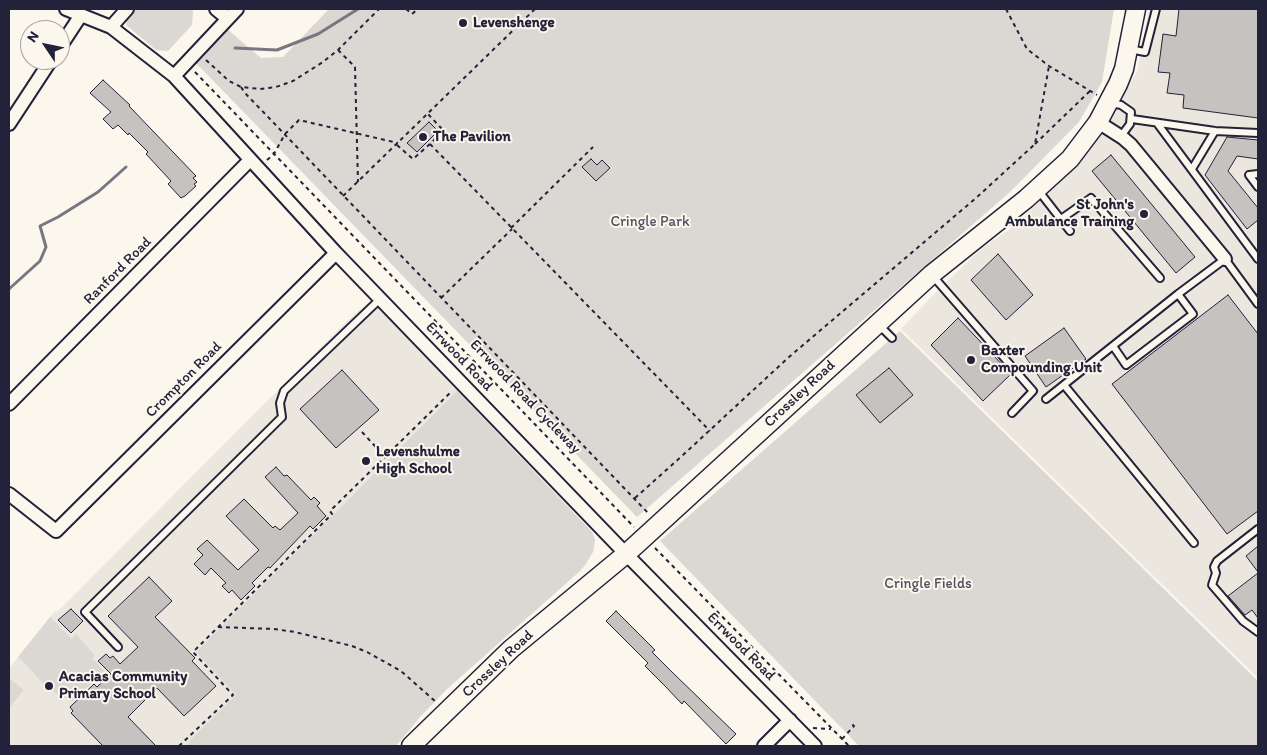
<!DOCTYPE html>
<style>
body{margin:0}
#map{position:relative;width:1267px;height:755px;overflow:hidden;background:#fbf7ec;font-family:Itim,sans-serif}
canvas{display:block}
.frame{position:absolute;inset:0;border:10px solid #22223b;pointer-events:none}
.north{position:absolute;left:20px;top:20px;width:50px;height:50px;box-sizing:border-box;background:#fbf7ec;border:1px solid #a4a2a5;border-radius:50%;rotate:304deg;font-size:14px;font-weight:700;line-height:20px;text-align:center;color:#22223b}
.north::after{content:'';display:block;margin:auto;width:18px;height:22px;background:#22223b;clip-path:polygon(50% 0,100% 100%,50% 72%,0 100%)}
</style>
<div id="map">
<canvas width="1267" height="755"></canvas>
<div class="frame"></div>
<div class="north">N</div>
</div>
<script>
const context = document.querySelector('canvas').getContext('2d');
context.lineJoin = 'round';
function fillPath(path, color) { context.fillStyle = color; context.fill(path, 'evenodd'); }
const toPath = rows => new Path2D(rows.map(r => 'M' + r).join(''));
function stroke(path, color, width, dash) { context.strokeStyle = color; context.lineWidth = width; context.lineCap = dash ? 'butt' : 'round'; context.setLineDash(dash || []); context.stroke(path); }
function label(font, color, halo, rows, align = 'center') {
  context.font = font + ' Itim,sans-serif'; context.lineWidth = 4; context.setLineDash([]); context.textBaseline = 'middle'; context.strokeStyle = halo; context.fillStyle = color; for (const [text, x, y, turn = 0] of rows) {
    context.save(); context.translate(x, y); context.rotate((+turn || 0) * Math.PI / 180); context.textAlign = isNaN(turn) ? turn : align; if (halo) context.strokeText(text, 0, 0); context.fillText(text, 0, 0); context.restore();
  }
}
fillPath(toPath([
 [1149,9,1258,9,1258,678,901,329,935,293,982,248,1016,225,1070,170,1101,129,1137,72],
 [371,300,592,532,595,540,593,552,585,565,580,571,447,689,420,717,396,746,9,746,9,665,11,666,55,611,57,612,349,319]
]), '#ebe7df');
fillPath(toPath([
 [132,9,192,9,193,11,192,25,168,51,156,50,126,25,129,10],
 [329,9,1114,9,1102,82,1079,122,1010,192,637,517,195,62,226,28,261,58,283,57],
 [900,331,1258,681,1258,746,859,746,660,541],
 [457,391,592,532,595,540,593,552,585,565,580,571,447,689,420,717,396,746,187,746,191,739,236,695,196,652],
 [50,617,72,639,76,634,95,656,92,658,104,671,73,701,59,695,44,685,33,672,18,657],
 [9,678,24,690,9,708]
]), '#dbd8d3');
stroke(toPath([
 [235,48,277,50,318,34,358,9],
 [9,289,40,261,46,247,40,226,58,217,98,192,126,167]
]), '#787681', 3);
const building = toPath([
 [1179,9,1258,9,1258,118,1183,108,1184,95,1167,93,1170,73,1158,72,1163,34,1176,36,1179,9],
 [103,80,130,105,129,106,196,176,193,178,197,182,194,184,196,186,185,196,181,198,168,184,171,181,146,154,148,152,129,133,128,135,118,125,113,129,103,119,111,112,90,93,103,80],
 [429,122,438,131,417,152,407,143,429,122],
 [1227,137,1258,140,1258,159,1237,156,1228,171,1258,208,1258,220,1247,229,1205,175,1227,137],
 [1111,155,1195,257,1176,273,1092,171,1111,155],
 [591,159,597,165,602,160,610,168,596,181,582,167,591,159],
 [998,254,1033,295,1006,320,971,280,998,254],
 [1228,295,1258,334,1258,511,1227,534,1112,384,1228,295],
 [958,318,1011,374,983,401,931,345,958,318],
 [1064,328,1086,359,1046,387,1025,356,1064,328],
 [889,368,913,395,880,423,856,395,889,368],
 [342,370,379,410,336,448,300,409,342,370],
 [276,467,284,476,287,475,311,500,314,497,320,503,317,506,326,516,313,529,310,526,270,568,268,567,252,583,255,586,241,600,232,590,229,593,222,586,226,583,211,568,205,575,194,564,203,555,197,549,207,540,238,570,259,550,226,516,244,499,273,528,275,526,280,530,298,513,265,477,276,467],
 [1258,546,1258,572,1246,556,1258,546],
 [1258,573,1258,618,1252,610,1245,615,1228,596,1258,573],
 [149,577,172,601,155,617,195,658,192,661,216,686,184,716,157,688,128,717,156,746,103,746,71,713,73,711,70,707,94,684,97,687,111,674,98,661,106,654,110,658,113,656,120,664,138,647,108,616,149,577],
 [71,609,83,621,71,633,58,620,71,609],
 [616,611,655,650,652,652,672,672,736,734,726,744,684,701,682,704,665,686,645,666,648,663,606,621,616,611]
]);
fillPath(building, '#c6c2c0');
stroke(building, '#22223b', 1);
const lane = toPath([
 [1129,49,1145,52,1156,9],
 [1111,103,1121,105,1131,112,1130,124,1121,136],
 [1132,119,1215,131,1258,133],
 [1157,123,1258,259],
 [1192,169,1215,131],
 [1258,174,1249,175,1258,187],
 [1038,190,1070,231],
 [1061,219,1091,198,1160,278],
 [932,275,1033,391,1012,413],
 [878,324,892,338],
 [1113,346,1126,365,1193,314,1178,294],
 [1064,385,1194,543],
 [1046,399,1178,294,1225,259,1258,304],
 [1258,529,1217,561,1214,567,1216,573,1212,585,1243,621,1258,632],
 [118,647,85,612,282,417,280,403,284,391,380,299]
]);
const street = toPath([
 [66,9,111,27,174,76,336,253,626,554,815,746],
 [216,9,227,18],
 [111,27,127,9],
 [60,47,81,15],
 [174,76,237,9],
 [1098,122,1123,138,1131,145,1225,259],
 [9,124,51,60],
 [9,404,250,160],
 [9,494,56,531,336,253],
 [764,746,790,720]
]);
const secondary = toPath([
 [411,746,511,649,626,554,932,274,1026,199,1070,159,1098,122,1118,84,1124,69,1136,9]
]);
stroke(lane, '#22223b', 10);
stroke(street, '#22223b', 16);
stroke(secondary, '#22223b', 21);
stroke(toPath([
 [406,9,412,14,418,9],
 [1006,9,1027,49,1049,66,1097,95],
 [338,50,355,67,358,182],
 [206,60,229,81,241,87,260,89,276,87,293,81,323,62,338,50,379,9],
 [195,72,634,527],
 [241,87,245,93,649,514],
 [430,144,710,431],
 [1035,144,1090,91],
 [397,145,413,159,430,144,442,132,442,129,428,114],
 [267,160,274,154,285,134,299,120,398,143],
 [343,196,535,9],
 [511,228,593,147],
 [441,298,512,229],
 [362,432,385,457],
 [635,498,683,455,789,357,976,198,1035,144,1049,66],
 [655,548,849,746],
 [218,627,274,629,295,632,352,646,367,652,401,671,436,702],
 [813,728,831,729],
 [842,739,854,726,851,723],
 [179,746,233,695,193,652,332,514,330,511,452,391]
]), '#22223b', 2, [4, 4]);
stroke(lane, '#fbf7ec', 6);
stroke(street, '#fbf7ec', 12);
stroke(secondary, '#fbf7ec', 18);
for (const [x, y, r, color] of [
 [463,23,5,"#22223b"],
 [423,137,5,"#22223b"],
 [1144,214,5,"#22223b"],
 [971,360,5,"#22223b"],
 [366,461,5,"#22223b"],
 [49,686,5,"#22223b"]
]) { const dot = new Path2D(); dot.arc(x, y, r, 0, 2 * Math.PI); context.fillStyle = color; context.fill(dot); stroke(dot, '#fbf7ec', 2); }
label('bold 15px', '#22223b', '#fbf7ec', [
 ["Levenshenge",473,23],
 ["The Pavilion",433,137],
 ["St John's",1134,205,"right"],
 ["Ambulance Training",1134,222,"right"],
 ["Baxter",981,351],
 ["Compounding Unit",981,368],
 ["Levenshulme",376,452],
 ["High School",376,469],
 ["Acacias Community",59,677],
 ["Primary School",59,694]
], 'left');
label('15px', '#505061', '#fbf7ec', [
 ["Cringle Park",650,222],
 ["Cringle Fields",928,584]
]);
label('15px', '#22223b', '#fbf7ec', [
 ["Ranford Road",118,271,-45],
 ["Errwood Road",459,357,46],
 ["Crompton Road",184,380,-45],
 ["Crossley Road",800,394,-43],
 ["Errwood Road Cycleway",525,397,46],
 ["Errwood Road",741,647,45],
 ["Crossley Road",498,664,-43]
]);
</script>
